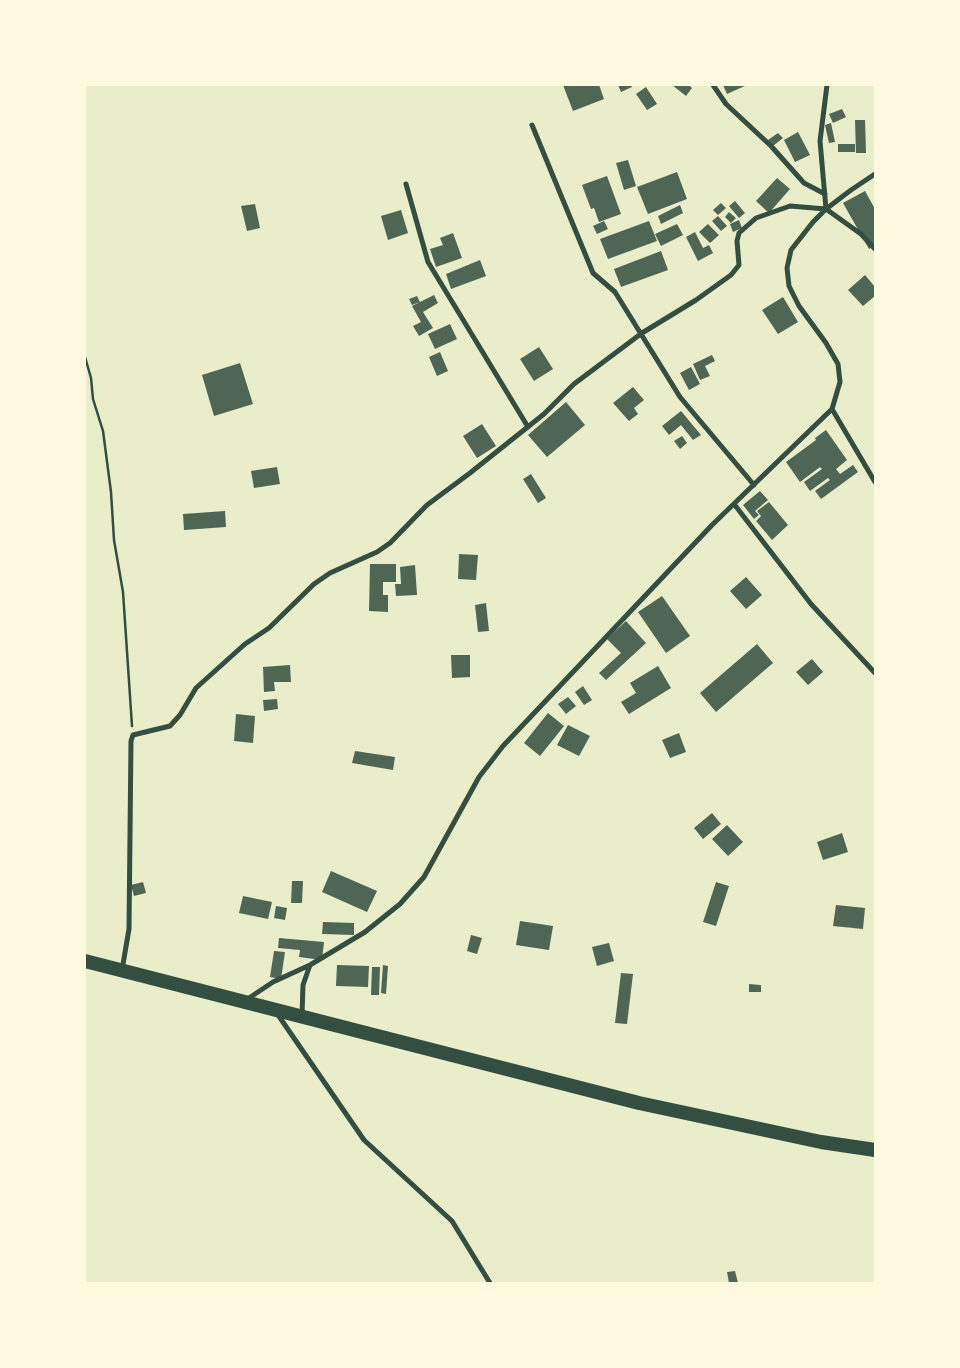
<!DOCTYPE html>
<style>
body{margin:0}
#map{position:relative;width:960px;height:1368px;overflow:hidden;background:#e9edc9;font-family:"PT Sans",sans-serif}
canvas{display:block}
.frame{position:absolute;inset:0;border:86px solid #fefae0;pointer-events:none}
</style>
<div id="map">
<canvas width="960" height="1368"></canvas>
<div class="frame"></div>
</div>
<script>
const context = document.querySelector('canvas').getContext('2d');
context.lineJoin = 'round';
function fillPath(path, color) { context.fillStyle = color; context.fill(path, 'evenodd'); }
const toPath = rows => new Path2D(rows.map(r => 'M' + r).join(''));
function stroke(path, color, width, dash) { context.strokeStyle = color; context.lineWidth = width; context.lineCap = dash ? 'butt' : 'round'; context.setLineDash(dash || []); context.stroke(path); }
fillPath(toPath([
 [563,85,599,85,604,99,573,111],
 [618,85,631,85,632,87,621,92],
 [672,85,689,85,692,88,686,96],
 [723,85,747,85,727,94],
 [646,87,657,104,647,110,636,94],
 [842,109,846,117,833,123,829,114],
 [855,120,865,120,866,153,856,153],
 [831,123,835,142,829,143,825,125],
 [798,132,810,155,795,162,784,140],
 [778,133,783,138,773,146,768,140],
 [838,144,855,144,855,152,838,152],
 [628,160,636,186,624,190,616,163],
 [677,172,687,199,648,214,637,187],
 [607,176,621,214,599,222,594,208,591,209,582,185],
 [777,178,790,189,769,213,756,201],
 [865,191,875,209,875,245,869,249,843,203],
 [735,201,745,213,739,218,729,206],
 [721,203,726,208,718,215,713,210],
 [255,204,260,228,247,231,241,206],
 [680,205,683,213,661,224,658,216],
 [401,210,408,233,388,240,381,216],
 [729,212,736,218,731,223,725,217],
 [718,216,727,226,721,231,712,221],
 [739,220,742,228,733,232,730,224],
 [604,221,608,229,597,234,593,226],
 [649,221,657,241,608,259,600,239],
 [677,224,683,235,661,246,655,234],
 [708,224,719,235,710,243,699,232],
 [695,232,703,248,709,245,713,253,698,261,686,237],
 [453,233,462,258,436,267,430,249,443,245,440,238],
 [661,251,668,270,621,287,614,269],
 [480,260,486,276,451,289,446,274],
 [865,275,875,287,875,296,863,306,848,290],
 [434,295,438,303,423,312,433,328,419,336,413,326,421,322,412,306],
 [417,296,420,302,412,305,409,299],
 [783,297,798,322,778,334,762,310],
 [450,324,457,339,435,349,428,334],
 [539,347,553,369,534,381,520,359],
 [440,352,448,371,437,376,429,357],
 [712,355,715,361,705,366,710,376,700,380,693,364],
 [240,363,253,404,214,416,202,375],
 [691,367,700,384,689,390,680,373],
 [633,387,644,400,634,408,638,414,629,421,613,403],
 [566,402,585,425,547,457,528,435],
 [681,411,701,435,693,440,681,425,669,435,662,426],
 [482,424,496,446,477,458,463,436],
 [826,430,847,460,836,469,840,474,853,465,858,472,821,499,815,491,830,480,828,478,810,491,804,482,822,469,820,467,800,482,786,462,816,440,815,438],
 [682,436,687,443,680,449,674,441],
 [277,467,280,484,254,488,251,471],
 [531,474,546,498,538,503,523,479],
 [760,491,768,500,755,511,759,515,754,519,743,505],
 [769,502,788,525,772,540,756,521,761,516,757,511],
 [225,511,226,527,184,530,183,514],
 [459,554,478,555,476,580,458,579],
 [370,564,396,564,396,582,383,582,383,595,388,595,388,612,369,611],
 [415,565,417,595,396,596,395,584,401,584,400,567],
 [746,577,762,595,746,609,730,591],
 [662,596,690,636,666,653,638,612],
 [486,603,489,631,478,632,475,605],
 [626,621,646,643,606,680,599,673,621,653,607,639],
 [757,644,773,663,716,712,700,693],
 [451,655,470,655,470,677,452,678],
 [812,659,823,672,808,685,796,672],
 [290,665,291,682,274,682,275,691,264,692,263,667],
 [658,666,671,688,629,714,621,702,636,693,630,683],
 [583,686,592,700,584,705,575,692],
 [568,697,576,706,566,714,558,704],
 [277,699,278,709,264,711,263,700],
 [548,713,564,726,540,756,524,743],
 [236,714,255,716,253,743,234,741],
 [568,725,590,736,579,756,557,745],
 [679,733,686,752,670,758,662,740],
 [355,751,395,757,393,770,352,763],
 [712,813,721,824,703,839,694,828],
 [727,825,743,842,728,856,712,839],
 [842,833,848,852,823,860,817,842],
 [331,871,377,891,367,912,322,892],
 [292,881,303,881,302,903,291,903],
 [143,882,146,893,134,896,131,885],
 [716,882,729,886,716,926,703,922],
 [243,896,272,902,268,919,239,913],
 [836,905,865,908,863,929,833,926],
 [276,906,287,908,285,920,274,918],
 [520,921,553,926,549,950,516,945],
 [323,922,354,923,354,935,322,934],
 [471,935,482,938,477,954,467,951],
 [279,938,324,942,322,960,299,957,300,950,278,948],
 [609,943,614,961,597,966,592,947],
 [274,951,285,952,281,979,270,977],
 [337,965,369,966,368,987,336,986],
 [383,965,388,966,386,994,381,993],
 [372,967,380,967,379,995,371,995],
 [621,973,633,974,627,1024,615,1023],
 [749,984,761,985,761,992,749,992],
 [735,1271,738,1283,729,1283,727,1272]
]), '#4f6655');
stroke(toPath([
 [85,357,91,378,93,399,103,431,111,492,114,540,123,592,132,726]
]), '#344e41', 2.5);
stroke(toPath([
 [713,85,726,104,771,146,804,183,825,194],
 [532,125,593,273,615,292,680,397,754,485],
 [406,184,428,262,528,427],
 [826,209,851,190,875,174],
 [832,409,875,482],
 [734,504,811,604,875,673],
 [122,970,129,929,131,741,133,735,170,726,180,715,196,688,245,644,269,628,314,584,330,573,377,552,390,543,427,505,470,473,544,414,574,384,642,333,696,300,731,275,739,265,737,241,739,233,756,218,790,206,826,209,861,234,875,249],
 [246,1000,273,982,310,965,365,932,400,904,424,877,479,777,503,746,712,525,832,409,840,382,838,364,826,343,799,306,789,286,787,268,791,250,813,222,826,209,820,141,827,85],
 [276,1012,364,1140,452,1221,490,1283],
 [302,1015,303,985,310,965]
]), '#344e41', 5);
stroke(toPath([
 [85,961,639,1103,821,1142,875,1150]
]), '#344e41', 14);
</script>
